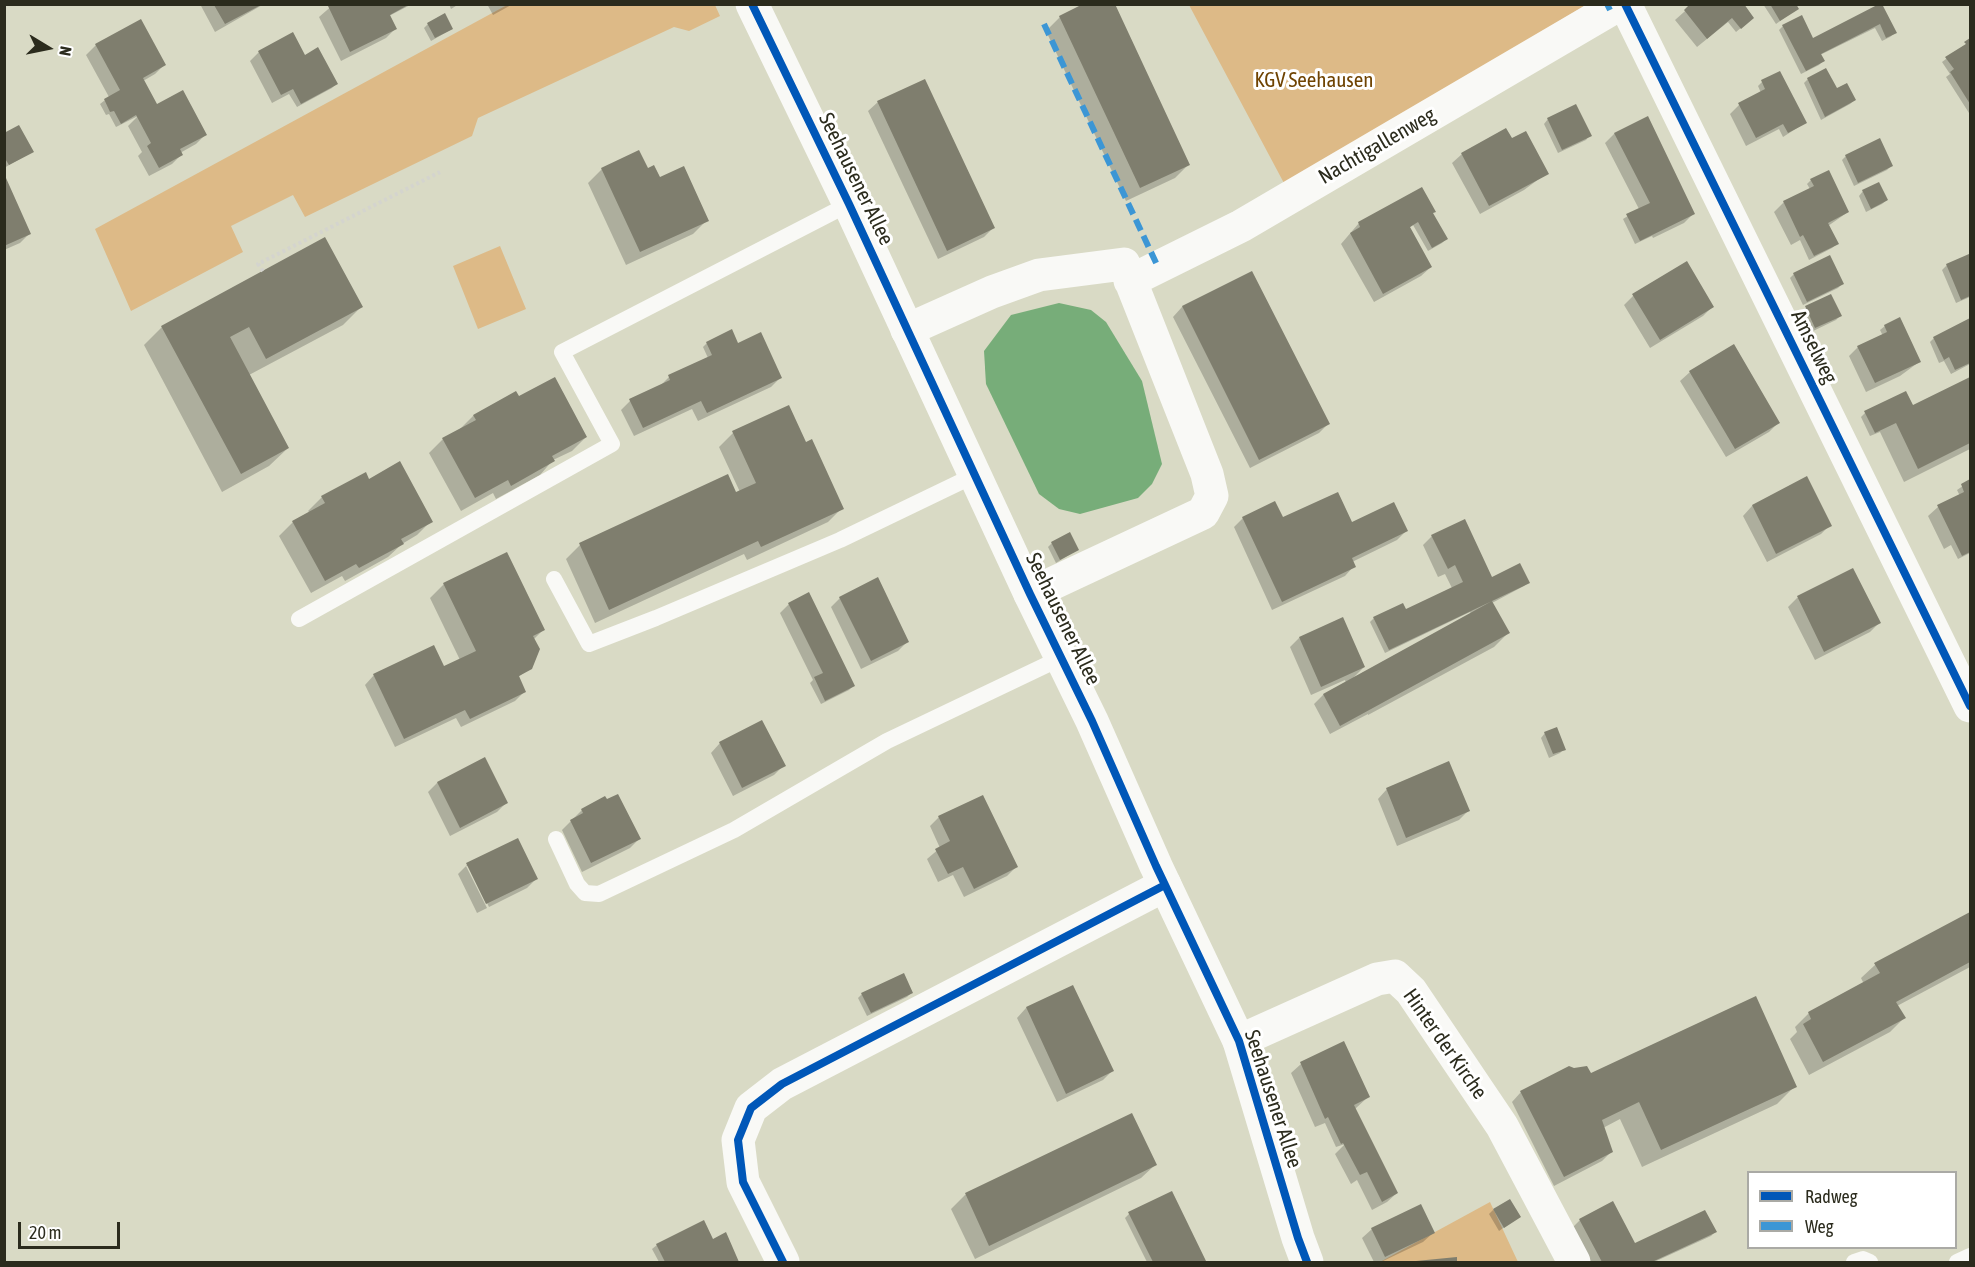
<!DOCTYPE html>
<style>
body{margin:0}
#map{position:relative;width:1975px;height:1267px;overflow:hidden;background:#d9dac5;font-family:"Asap Condensed",sans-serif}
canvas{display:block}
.frame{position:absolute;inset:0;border:6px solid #2b2b1d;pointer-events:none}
.legend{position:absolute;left:1747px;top:1171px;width:210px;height:78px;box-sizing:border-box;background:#fff;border:2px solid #aaaaa5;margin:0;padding:8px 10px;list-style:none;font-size:18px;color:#2b2b1d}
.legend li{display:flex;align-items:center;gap:12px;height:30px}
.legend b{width:30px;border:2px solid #aaaaa5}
.north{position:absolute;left:18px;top:18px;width:60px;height:60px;-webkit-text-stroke:4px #fff;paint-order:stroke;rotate:100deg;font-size:16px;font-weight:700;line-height:24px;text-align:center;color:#2b2b1d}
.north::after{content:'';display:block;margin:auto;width:21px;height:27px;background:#2b2b1d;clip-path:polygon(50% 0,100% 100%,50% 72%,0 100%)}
.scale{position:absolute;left:18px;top:1222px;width:102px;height:27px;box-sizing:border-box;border:3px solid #2b2b1d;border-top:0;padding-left:8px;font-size:18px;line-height:21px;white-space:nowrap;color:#2b2b1d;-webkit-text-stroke:4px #fff;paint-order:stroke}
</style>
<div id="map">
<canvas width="1975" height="1267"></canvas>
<div class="frame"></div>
<ul class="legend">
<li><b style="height:8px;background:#0057b8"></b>Radweg</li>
<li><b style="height:8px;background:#3c96d5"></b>Weg</li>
</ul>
<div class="north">N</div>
<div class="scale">20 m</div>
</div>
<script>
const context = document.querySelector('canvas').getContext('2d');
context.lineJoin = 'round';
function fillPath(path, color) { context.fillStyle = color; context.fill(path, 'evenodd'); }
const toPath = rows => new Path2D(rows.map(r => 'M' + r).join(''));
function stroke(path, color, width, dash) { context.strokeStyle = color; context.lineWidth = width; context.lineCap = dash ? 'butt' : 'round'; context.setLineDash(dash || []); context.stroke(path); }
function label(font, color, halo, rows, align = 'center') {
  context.font = font + ' "Asap Condensed",sans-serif'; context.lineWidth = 6; context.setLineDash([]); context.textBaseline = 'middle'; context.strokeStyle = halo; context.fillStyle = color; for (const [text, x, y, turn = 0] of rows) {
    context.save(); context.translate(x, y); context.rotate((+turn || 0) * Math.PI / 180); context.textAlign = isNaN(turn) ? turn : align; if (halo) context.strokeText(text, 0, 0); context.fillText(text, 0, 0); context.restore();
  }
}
fillPath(toPath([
 [507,5,715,5,720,16,689,31,674,27,478,118,472,136,305,217,293,195,231,226,243,252,131,311,95,229],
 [1189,5,1586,5,1285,185],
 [500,246,526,309,478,329,453,266],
 [1490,1202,1518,1262,1380,1262]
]), '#ddba87');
fillPath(toPath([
 [1059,303,1091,310,1106,322,1142,381,1162,464,1152,484,1138,498,1080,514,1059,509,1039,494,986,384,984,351,1011,315]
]), '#77ad79');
fillPath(toPath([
 [200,4,264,4,215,32],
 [334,4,412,4,389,16,395,29,386,38,341,61,319,17],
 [449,4,459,4,451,9],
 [487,4,513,4,493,15],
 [1693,4,1748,22,1736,32,1728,22,1697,47,1675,20],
 [1763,4,1795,4,1797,9,1776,24],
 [1881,5,1895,33,1890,37,1882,41,1875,28,1820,55,1823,61,1819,65,1801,74,1779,30,1783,26,1813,40],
 [1060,17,1189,164,1175,178,1126,201,1046,31],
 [141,21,164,65,155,74,143,81,155,104,205,135,196,144,180,153,181,155,172,164,149,176,138,156,142,152,128,126,138,116,116,127,109,114,106,115,100,104,109,97,86,55,96,45],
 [428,24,452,29,431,41,424,28],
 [1970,41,1970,112,1969,113,1946,77,1950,74,1942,62],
 [259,52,305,57,336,84,332,88,297,107,289,94,272,103,250,61],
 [1808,79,1836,90,1855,100,1850,104,1821,120,1804,83],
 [1762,82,1805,123,1783,137,1779,129,1746,146,1730,114,1739,105,1761,93,1758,86],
 [878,102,993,228,984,237,938,259,868,111],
 [1647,118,1693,214,1684,223,1653,238,1652,236,1635,244,1623,219,1639,209,1605,143,1614,134],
 [1548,119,1590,135,1586,140,1558,153,1544,124],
 [4,135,32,152,4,168],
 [1511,140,1547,173,1524,190,1480,214,1452,163,1462,154],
 [1846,156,1891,166,1887,170,1854,186,1842,160],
 [602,169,647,170,707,220,693,234,626,265,588,183],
 [4,180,30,233,20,243,4,250],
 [1811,180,1848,212,1828,226,1837,244,1832,248,1809,260,1800,240,1791,245,1774,212,1784,202,1810,189,1807,184],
 [1863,191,1887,200,1882,204,1866,212,1859,196],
 [1432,214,1446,239,1442,243,1428,251,1413,225,1409,228,1431,267,1421,276,1374,302,1341,244,1359,223],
 [1969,256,1970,273,1968,274,1970,281,1970,297,1956,303,1942,270,1947,265],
 [1251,273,1328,424,1319,433,1250,468,1173,317,1182,307],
 [1794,274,1842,284,1838,288,1803,305,1790,278],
 [1633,296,1712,307,1703,316,1650,348,1624,305],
 [361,307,343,325,249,375,288,448,269,466,222,492,144,345,162,327],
 [1806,308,1840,316,1836,320,1811,332,1802,312],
 [1970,320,1970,364,1951,374,1944,361,1939,363,1930,342,1934,338],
 [1885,326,1919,362,1900,376,1866,392,1849,356,1858,347,1883,336,1880,330],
 [707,343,781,377,771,387,698,421,692,409,634,436,621,410,630,401,660,386,669,377,708,358,703,347],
 [1690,372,1779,422,1769,432,1726,457,1680,381],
 [1970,378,1970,449,1904,482,1880,432,1870,436,1861,417,1865,413,1907,410],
 [515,393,518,399,586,437,572,451,553,460,540,475,496,499,493,493,461,511,429,453,443,439,459,430,473,416],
 [733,433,805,444,842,508,828,522,747,560,744,554,595,623,566,559,580,545,740,492,719,447],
 [1806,478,1830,525,1821,534,1767,562,1743,516,1752,506],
 [368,481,431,521,417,535,402,544,388,557,345,581,342,576,311,593,279,536,293,522,310,513,308,511,322,497],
 [1970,481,1970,553,1958,559,1951,545,1944,549,1928,516,1938,507,1960,496,1957,490],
 [1243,518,1351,524,1406,531,1397,540,1352,562,1354,566,1345,576,1272,610,1234,527],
 [1432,536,1491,579,1528,582,1524,586,1492,603,1508,633,1494,647,1368,715,1368,714,1330,734,1314,704,1323,695,1346,683,1345,680,1311,695,1290,647,1299,638,1364,667,1353,678,1471,614,1470,612,1385,653,1370,622,1374,618,1405,611,1452,588,1445,574,1438,577,1423,545],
 [1052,543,1077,550,1056,563,1048,547],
 [1852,570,1879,623,1870,632,1815,660,1788,607,1797,598],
 [444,584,543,630,533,640,531,668,518,677,524,692,515,701,461,727,456,718,395,747,365,685,374,675,444,668,460,660,430,598],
 [840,598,908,641,898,651,861,669,831,607],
 [789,604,853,686,849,690,821,704,810,683,813,680,780,613],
 [1545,733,1564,749,1560,753,1549,758,1541,738],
 [720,743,784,765,774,775,733,796,711,753],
 [485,759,507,802,497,812,450,836,428,792,437,783],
 [1387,789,1468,811,1459,820,1397,846,1378,799],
 [582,810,639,839,630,848,582,872,562,830],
 [939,817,1016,867,1007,876,964,897,953,875,938,882,927,859,940,848,930,826],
 [467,865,537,878,527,888,489,907,469,866,466,866,487,908,477,913,458,874],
 [1970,914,1970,967,1897,1006,1904,1018,1890,1032,1809,1075,1790,1039,1797,1032,1795,1027,1809,1013,1864,984,1861,978,1875,965],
 [1073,987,1112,1071,1103,1080,1057,1102,1017,1018,1026,1008],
 [912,992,907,997,867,1016,858,998,862,994],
 [1344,1043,1368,1097,1355,1109,1397,1193,1387,1202,1372,1210,1357,1180,1351,1184,1335,1154,1345,1144,1336,1147,1325,1123,1315,1127,1291,1073,1301,1064],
 [1590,1075,1795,1086,1777,1104,1642,1167,1620,1119,1603,1128,1611,1152,1602,1161,1554,1186,1512,1102,1521,1092],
 [1131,1115,1155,1165,1141,1178,975,1259,951,1209,965,1195],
 [1171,1193,1205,1261,1203,1262,1147,1262,1125,1218,1129,1214],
 [1493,1210,1519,1217,1499,1231,1489,1214],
 [1580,1220,1635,1245,1715,1232,1711,1236,1654,1262,1588,1262,1571,1229],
 [1372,1229,1433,1233,1423,1242,1381,1262,1374,1262,1362,1238],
 [725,1234,738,1262,659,1262,652,1249,657,1245,706,1243]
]), '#0003');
fillPath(toPath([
 [331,4,410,4,390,15,397,29,350,52,328,6],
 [1083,4,1115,4,1190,165,1140,188,1059,16],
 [1690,4,1744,4,1754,18,1741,29,1732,18,1707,39,1684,10],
 [1770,4,1796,4,1799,9,1780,21],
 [1879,4,1882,4,1897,33,1886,38,1880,24,1821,54,1825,61,1806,71,1782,25,1802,15,1813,38],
 [214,5,261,5,225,24],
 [445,13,453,29,435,38,427,23],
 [141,19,166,65,143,78,157,104,183,90,207,135,180,149,183,155,159,168,147,146,151,143,136,115,121,124,114,111,110,112,104,99,120,90,95,44],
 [293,32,305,55,318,47,338,84,301,104,293,89,281,95,258,51],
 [1970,38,1970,104,1950,72,1954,69,1945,57,1966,44,1964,42],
 [1826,68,1837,88,1847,83,1856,100,1825,117,1807,78],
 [1780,71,1807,123,1788,133,1783,124,1756,138,1738,103,1765,89,1761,80],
 [925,79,995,228,947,251,877,101],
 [1576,104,1592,136,1562,150,1547,118],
 [1648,116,1695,214,1640,241,1626,214,1650,203,1614,133],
 [19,125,34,152,9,165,4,157,4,133],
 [1506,128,1512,138,1526,131,1549,174,1489,206,1461,153],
 [1880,138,1893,166,1858,183,1845,155],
 [639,150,648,168,654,165,660,177,684,166,709,221,640,252,601,168],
 [1829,170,1849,212,1828,223,1839,244,1814,256,1803,235,1800,237,1783,201,1814,186,1810,179],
 [4,178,6,178,31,234,4,246],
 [1879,182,1888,200,1871,209,1862,190],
 [1422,187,1436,212,1433,213,1448,239,1432,248,1418,222,1410,227,1432,267,1383,294,1350,233,1360,227,1358,222],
 [325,237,363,307,266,359,249,327,230,337,289,448,241,474,161,326],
 [1969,254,1970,296,1961,300,1946,264],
 [1830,255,1844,284,1807,302,1793,273],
 [1687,261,1714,307,1660,340,1632,294],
 [1252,271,1330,424,1259,460,1182,306],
 [1831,294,1842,316,1815,328,1805,306],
 [1900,317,1921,362,1875,383,1857,346,1887,332,1884,325],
 [1970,318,1970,363,1955,370,1949,357,1944,360,1933,337],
 [732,329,738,343,761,332,782,378,707,413,701,401,643,428,629,399,670,380,668,375,712,355,706,342],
 [1734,344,1780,423,1735,449,1689,371],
 [555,377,587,437,552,456,555,461,511,486,508,480,475,498,442,438,476,420,473,415,516,391,519,396],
 [1970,377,1970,443,1918,469,1896,423,1875,433,1864,411,1906,391,1913,405],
 [789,405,806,442,812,439,844,509,761,547,758,541,609,610,579,543,728,474,736,492,756,483,732,431],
 [400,461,433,522,401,539,404,544,359,568,356,564,325,581,292,521,325,503,321,496,366,472,369,479],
 [1807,476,1832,526,1776,554,1752,505],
 [1970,479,1970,552,1962,556,1937,505,1964,492,1961,484],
 [1338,492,1352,522,1394,502,1408,531,1352,558,1356,567,1282,602,1242,517,1275,501,1283,517],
 [1465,519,1492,577,1520,563,1530,583,1389,650,1373,617,1403,603,1406,609,1463,582,1455,565,1448,569,1431,535],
 [1070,532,1079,550,1060,560,1051,542],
 [507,552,545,630,533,636,540,649,532,669,519,676,526,692,470,719,465,710,404,739,373,674,434,645,444,666,476,651,443,583],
 [1853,568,1881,623,1824,652,1797,596],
 [878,577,909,642,871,661,839,597],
 [809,592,855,686,825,701,814,677,823,673,788,603],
 [1492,601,1510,633,1340,726,1323,694],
 [1343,617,1365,667,1321,687,1299,637],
 [762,720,786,766,742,788,719,742],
 [1557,727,1566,750,1553,754,1544,732],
 [485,757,508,803,460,828,437,782],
 [1449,761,1470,811,1406,838,1386,788],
 [618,794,641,839,591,863,570,820,583,813,581,809,605,796,607,799],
 [983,795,1018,867,974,889,963,867,948,874,935,849,950,841,938,816],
 [518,838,538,879,486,904,466,863],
 [1970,912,1970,962,1896,1002,1906,1018,1823,1062,1803,1024,1811,1019,1808,1012,1880,973,1874,963],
 [904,973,913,993,871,1013,861,993],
 [1073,985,1114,1071,1066,1094,1026,1007],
 [1756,996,1797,1087,1661,1150,1639,1102,1602,1120,1613,1152,1564,1177,1520,1091,1569,1066,1574,1068,1587,1066,1591,1073],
 [1344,1041,1370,1097,1354,1105,1398,1193,1382,1202,1367,1172,1360,1175,1343,1143,1341,1144,1328,1117,1325,1119,1300,1062],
 [1132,1113,1157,1165,989,1246,965,1193],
 [1172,1191,1206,1261,1204,1262,1153,1262,1128,1212],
 [1510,1199,1521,1217,1504,1228,1493,1209],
 [1613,1201,1635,1243,1705,1210,1717,1232,1652,1262,1602,1262,1579,1219],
 [1421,1204,1435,1233,1385,1257,1371,1228],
 [704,1220,713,1239,726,1232,739,1262,665,1262,656,1244],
 [1457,1257,1457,1262,1416,1262,1416,1261]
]), '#7f7e6e');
stroke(toPath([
 [263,271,258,264,440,172]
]), '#d4d4ce', 4, [3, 3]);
stroke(toPath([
 [554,579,589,644,656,618,840,540,975,475],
 [299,619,612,444,562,352,849,204],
 [556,839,577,884,585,893,599,894,734,830,887,741,1061,658],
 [1854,1262,1863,1259,1870,1262],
 [1957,1262,1970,1256]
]), '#f9f9f6', 16);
stroke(toPath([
 [1625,4,1970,706],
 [1130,281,1241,226,1620,4],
 [907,330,992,292,1039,275,1124,264,1207,474,1212,496,1203,513,1030,594],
 [1239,1041,1377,979,1395,976,1411,991,1502,1126,1574,1262],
 [783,1262,743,1182,738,1140,751,1108,782,1084,1165,885]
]), '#f9f9f6', 33);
stroke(toPath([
 [752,4,849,204,1030,594,1092,721,1156,866,1239,1041,1298,1238,1307,1262]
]), '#f9f9f6', 33);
stroke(toPath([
 [1607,4,1610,10],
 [1044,24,1158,267]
]), '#3c96d5', 6, [12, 6]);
stroke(toPath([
 [752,4,849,204,1030,594,1092,721,1156,866,1239,1041,1298,1238,1307,1262],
 [1625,4,1970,706],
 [783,1262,743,1182,738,1140,751,1108,782,1084,1165,885]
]), '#0057b8', 8);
label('21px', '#6f4302', '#fff', [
 ["KGV Seehausen",1314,80]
]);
label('21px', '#2b2b1d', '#fff', [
 ["Nachtigallenweg",1377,146,-30],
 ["Seehausener Allee",856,179,64],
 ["Amselweg",1814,347,64],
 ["Seehausener Allee",1063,619,64],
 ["Hinter der Kirche",1445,1044,55],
 ["Seehausener Allee",1273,1099,72]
]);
</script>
